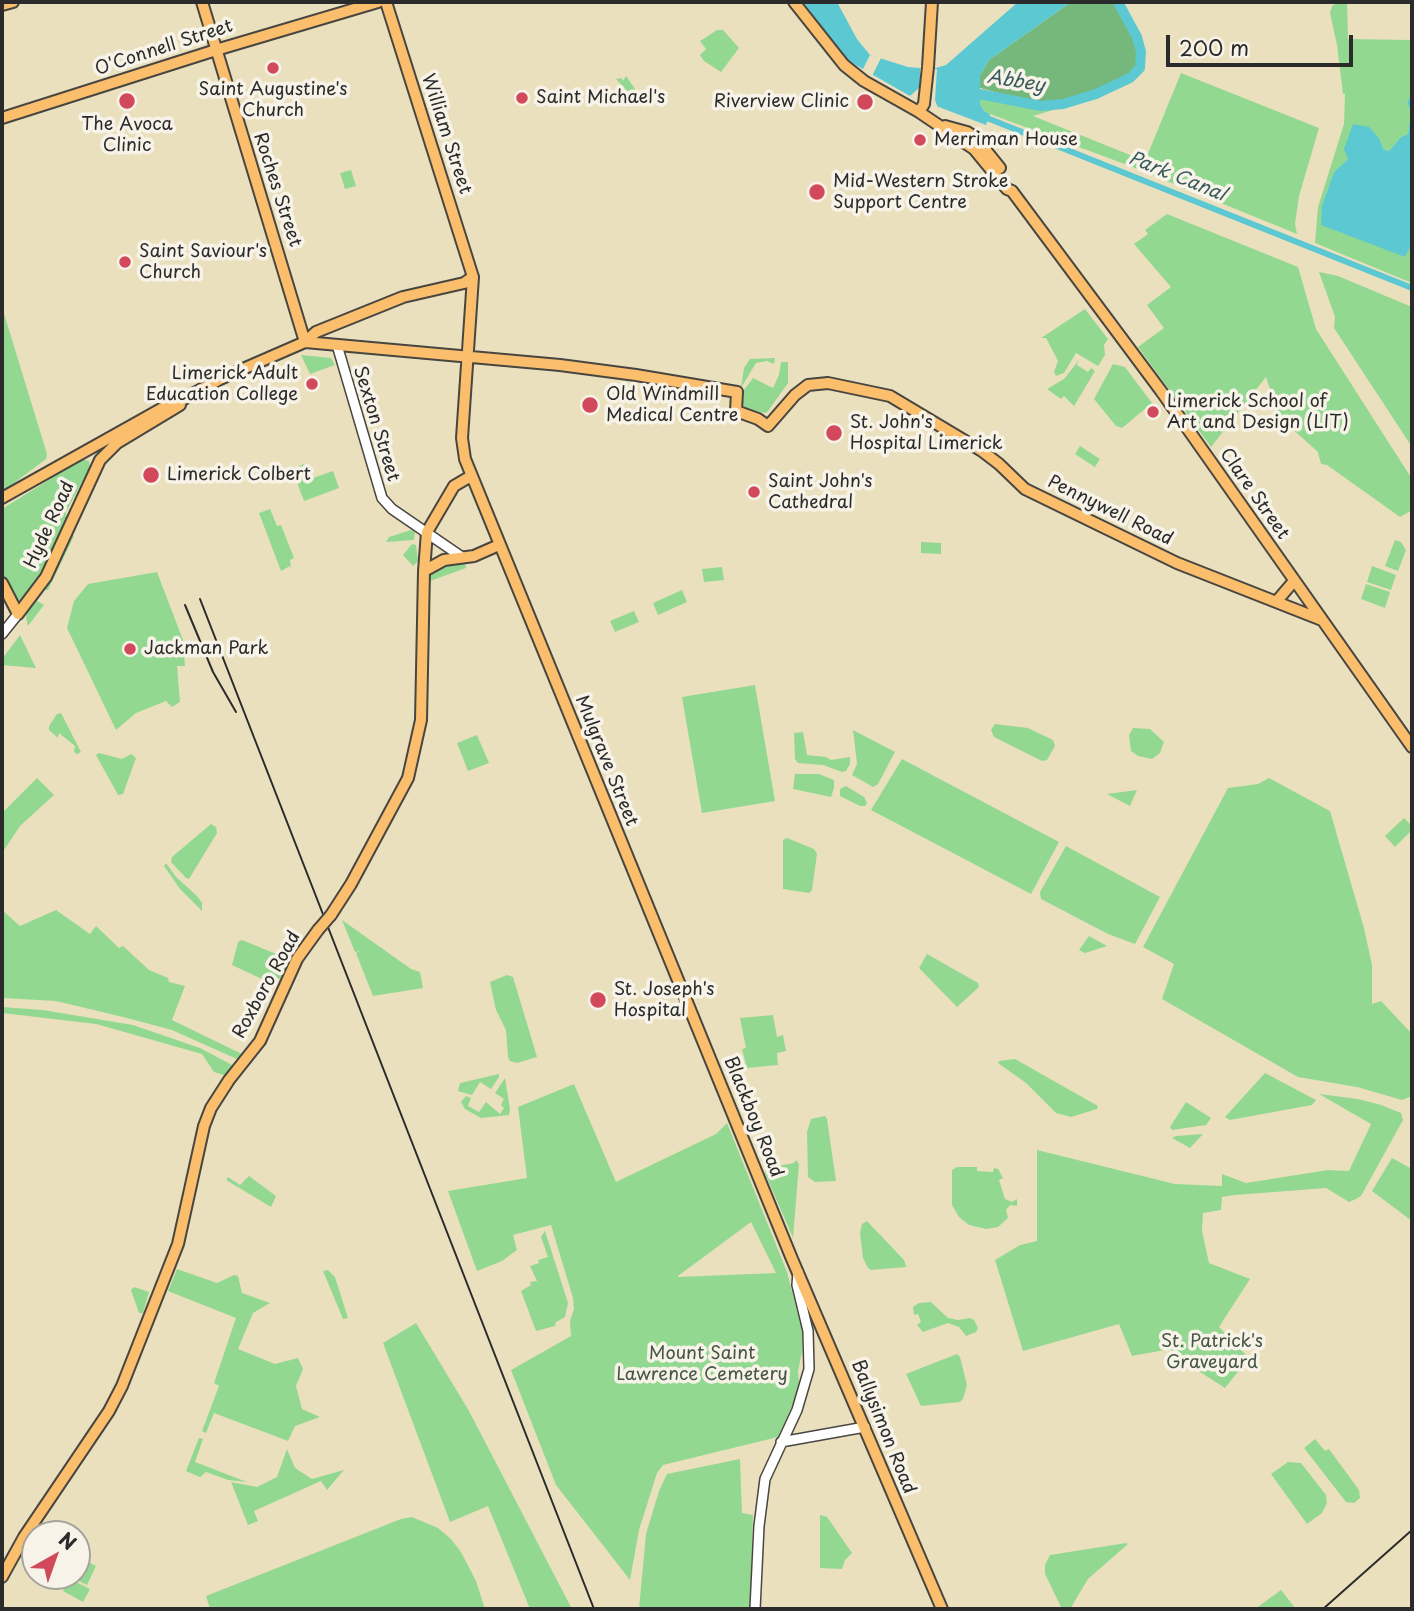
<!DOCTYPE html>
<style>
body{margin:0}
#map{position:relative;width:1414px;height:1611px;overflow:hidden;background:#ebe0be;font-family:"Playpen Sans",sans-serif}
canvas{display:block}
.frame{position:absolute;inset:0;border:4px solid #2b2b2b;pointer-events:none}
.north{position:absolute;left:21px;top:1520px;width:70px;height:70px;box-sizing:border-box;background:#f7f3e8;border:2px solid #a5a39c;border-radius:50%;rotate:40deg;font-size:19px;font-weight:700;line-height:28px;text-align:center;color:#2b2b2b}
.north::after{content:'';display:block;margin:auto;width:24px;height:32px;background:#d1495b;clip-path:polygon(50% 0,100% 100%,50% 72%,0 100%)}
.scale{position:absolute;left:1166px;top:35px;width:187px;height:32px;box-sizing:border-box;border:4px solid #2b2b2b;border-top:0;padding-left:9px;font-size:21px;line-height:24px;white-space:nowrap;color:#2b2b2b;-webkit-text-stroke:5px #f7f3e8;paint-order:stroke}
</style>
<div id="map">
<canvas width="1414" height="1611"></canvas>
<div class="frame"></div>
<div class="north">N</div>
<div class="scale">200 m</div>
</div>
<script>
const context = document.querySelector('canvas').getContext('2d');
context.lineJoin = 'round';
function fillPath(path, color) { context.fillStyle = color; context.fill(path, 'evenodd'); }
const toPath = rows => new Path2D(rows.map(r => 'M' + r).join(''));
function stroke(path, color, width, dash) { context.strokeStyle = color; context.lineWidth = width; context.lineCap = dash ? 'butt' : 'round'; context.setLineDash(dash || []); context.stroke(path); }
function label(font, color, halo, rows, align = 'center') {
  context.font = font + ' "Playpen Sans",sans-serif'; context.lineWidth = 7; context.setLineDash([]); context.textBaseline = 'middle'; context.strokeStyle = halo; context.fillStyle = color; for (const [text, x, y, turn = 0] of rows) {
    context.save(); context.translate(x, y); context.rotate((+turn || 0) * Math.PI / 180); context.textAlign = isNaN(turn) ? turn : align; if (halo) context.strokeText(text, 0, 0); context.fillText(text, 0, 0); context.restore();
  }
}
fillPath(toPath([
 [1339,2,1347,2,1348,39,1412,40,1412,94,1407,102,1411,112,1408,134,1401,137,1389,151,1383,149,1348,159,1334,172,1322,205,1404,257,1412,243,1412,283,1315,243,1318,207,1344,124,1345,94,1343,94,1337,45,1330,13,1332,6],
 [717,30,723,30,739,48,721,72,704,61,700,55,706,49,700,41],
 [1181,73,1319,128,1299,196,1295,224,1297,234,1130,166,990,114,984,111,980,104,980,98,1053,110,1033,116,1145,161],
 [626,76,638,93,633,97,616,79,622,78,623,81],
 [351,170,356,186,345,189,340,173],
 [1167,214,1298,267,1316,329,1412,479,1412,510,1400,517,1327,465,1321,464,1318,452,1279,417,1266,377,1211,447,1138,347,1164,328,1147,305,1171,287,1134,244,1148,234,1145,230],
 [1319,272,1338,276,1412,307,1412,447,1334,328,1335,317],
 [2,307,47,454,46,459,2,492],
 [1085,309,1108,339,1104,345,1105,355,1098,366,1076,353,1064,373,1056,376,1054,372,1058,361,1046,338,1041,338],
 [301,355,331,358,335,365,310,374],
 [775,358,774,364,767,361,756,363,741,388,744,368,750,359],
 [1079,360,1077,365,1088,372,1091,368,1095,371,1074,406,1064,396,1061,399,1047,389,1064,379],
 [781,362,788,362,788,383,768,411,766,413,741,409,741,394,753,378,773,388,779,375],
 [1113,364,1125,367,1152,403,1122,428,1116,426,1094,399],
 [1080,446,1100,459,1095,467,1075,454],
 [79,458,89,461,90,467,66,512,66,518,38,578,24,598,18,601,2,577,2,509,52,478,50,472],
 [304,464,310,479,333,471,339,488,304,501,292,469],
 [270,509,277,526,281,525,294,558,290,560,291,569,290,566,281,571,259,513],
 [411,530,415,532,414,540,386,542,389,537],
 [71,534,74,536,48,590,44,590,37,601,44,605,28,626,26,618,27,610],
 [1395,540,1401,542,1406,550,1398,571,1385,566],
 [921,542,941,543,941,554,921,553],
 [412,544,416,545,418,561,413,566,403,555],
 [456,563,465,563,466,568,430,581,431,575,440,566],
 [1372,566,1396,575,1391,590,1367,582],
 [722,567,724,580,704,582,702,569],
 [157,572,183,640,185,666,177,666,180,702,172,707,166,701,136,713,116,730,67,628,74,601,88,584],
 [1366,584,1390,592,1385,608,1361,599],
 [682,590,687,602,658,615,653,603],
 [634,611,639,622,615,632,610,621],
 [20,635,36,668,2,665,2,659],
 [755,685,775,801,702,813,682,697],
 [61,713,81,752,77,754,74,752,75,746,59,733,58,738,49,730,49,726,57,714],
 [995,724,1028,728,1053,740,1055,746,1047,760,1042,761,994,737,991,730],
 [1133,728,1150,729,1164,742,1160,753,1152,759,1138,756,1131,751,1129,735],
 [853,730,895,752,878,784,873,787,852,775,857,764],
 [803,732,807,755,826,757,831,760,850,757,850,764,846,771,842,772,823,765,798,763,795,759,794,733],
 [477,735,489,763,468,771,457,743],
 [99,753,122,759,131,754,136,758,123,794,118,795,96,755],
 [902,759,1059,842,1031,894,871,810],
 [795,774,819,774,834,780,834,788,831,797,793,789],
 [37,778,54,795,20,826,2,853,2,813],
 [1269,778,1330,811,1364,928,1372,965,1372,1004,1381,1001,1412,1034,1412,1096,1402,1100,1357,1087,1298,1077,1162,999,1174,964,1143,947,1228,788,1258,784],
 [846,786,864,797,867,803,865,806,860,806,840,796,840,789],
 [1137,790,1130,806,1107,794],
 [1404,818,1412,826,1412,830,1395,847,1385,836],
 [211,824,216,827,217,833,189,879,186,878,171,862,172,857],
 [787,838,814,849,817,854,812,890,809,893,783,889,783,840],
 [1066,846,1160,897,1135,944,1108,934,1041,899,1040,892],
 [166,863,176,877,197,896,202,903,202,911,180,889,164,866],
 [2,910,20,926,56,910,90,934,96,926,119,948,123,946,149,970,168,978,169,982,185,986,172,1020,244,1055,239,1060,172,1030,123,1017,56,1001,2,998],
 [342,920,411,969,420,972,423,988,373,996,356,953,360,951,355,952],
 [1089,936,1107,946,1085,953,1079,950],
 [242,940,286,958,291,963,282,980,270,975,268,979,264,980,232,965,238,942],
 [927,954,978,983,979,987,957,1007,919,968],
 [507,975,513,977,537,1057,517,1063,510,1061,508,1057,506,1030,496,1010,490,982],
 [2,1007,43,1010,133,1025,200,1048,234,1066,227,1076,214,1072,202,1054,96,1024,2,1013],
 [773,1015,777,1037,783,1035,786,1051,777,1053,778,1065,747,1068,742,1049,746,1048,740,1018],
 [1015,1059,1098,1106,1097,1109,1071,1117,1056,1113,1026,1083,998,1063,999,1061],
 [1265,1073,1316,1100,1312,1105,1230,1120,1225,1117],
 [499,1074,499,1077,491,1089,480,1082,472,1095,458,1091,460,1083],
 [505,1078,510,1109,509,1115,481,1118,465,1109,461,1102,466,1096,471,1098,468,1106,479,1112,486,1102,500,1114,504,1108,501,1105,504,1099,495,1093],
 [574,1084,616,1182,716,1134,727,1123,787,1272,802,1331,802,1352,798,1371,799,1383,795,1399,778,1437,663,1465,657,1473,639,1530,630,1580,556,1485,511,1370,571,1336,570,1321,574,1309,573,1298,551,1225,513,1235,517,1250,502,1261,477,1271,448,1191,527,1178,518,1107],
 [751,1222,776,1273,678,1277,678,1276],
 [1319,1094,1358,1099,1381,1105,1401,1113,1403,1120,1361,1196,1356,1199,1349,1202,1326,1188,1235,1195,1222,1197,1221,1210,1203,1213,1202,1231,1209,1263,1250,1279,1219,1327,1249,1358,1225,1388,1183,1361,1170,1349,1132,1356,1119,1324,1023,1351,995,1260,1020,1245,1037,1241,1037,1150,1175,1184,1222,1186,1222,1174,1246,1183,1328,1170,1349,1171,1371,1124],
 [1186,1102,1211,1118,1206,1125,1172,1130,1170,1127],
 [825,1116,827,1119,836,1181,815,1182,808,1177,807,1132,811,1119],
 [1203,1134,1190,1148,1172,1138,1176,1136],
 [1392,1158,1412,1169,1412,1221,1372,1191],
 [796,1160,799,1164,793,1238,765,1173,767,1168,794,1163],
 [957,1167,977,1167,977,1171,993,1172,994,1168,998,1169,1003,1178,999,1180,1005,1199,1012,1202,1017,1199,1017,1206,1010,1205,1006,1210,1008,1218,998,1227,986,1229,969,1225,959,1217,952,1205,952,1170],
 [249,1176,276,1196,271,1207,226,1180,228,1177,240,1185],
 [867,1221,904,1260,906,1267,871,1270,868,1268,863,1258,860,1233,862,1224],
 [545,1231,568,1303,565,1317,556,1322,555,1326,536,1331,521,1291,531,1285,530,1282,537,1281,530,1266,539,1263,538,1260,548,1257,541,1237],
 [177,1269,217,1283,234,1275,238,1276,242,1293,270,1303,253,1313,238,1349,275,1364,298,1358,303,1369,296,1386,302,1409,320,1417,295,1426,288,1441,214,1413,206,1433,202,1431,219,1386,214,1383,236,1318,168,1291],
 [328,1270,335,1277,348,1318,343,1319,323,1271],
 [134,1287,149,1292,143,1313,139,1313,131,1290],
 [931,1302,948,1318,958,1320,970,1318,974,1320,978,1328,976,1332,966,1336,959,1327,948,1323,923,1332,917,1325,921,1322,918,1314,914,1315,913,1307,919,1303],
 [416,1323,469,1411,572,1609,530,1609,488,1506,450,1522,383,1343],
 [957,1354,960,1357,967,1385,963,1399,960,1402,921,1406,906,1374],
 [199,1438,203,1439,195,1462,247,1482,228,1480,206,1472,200,1477,186,1471],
 [1315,1439,1325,1451,1329,1449,1359,1490,1360,1498,1354,1503,1346,1502,1304,1448],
 [287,1449,295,1468,312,1479,344,1470,327,1490,321,1481,254,1511,258,1521,248,1525,231,1482,257,1487,277,1477],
 [740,1459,742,1513,753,1515,750,1609,639,1609,646,1534,659,1491,667,1474],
 [1288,1462,1301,1463,1326,1495,1327,1503,1322,1513,1307,1524,1271,1474],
 [820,1515,827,1517,852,1553,845,1560,842,1569,820,1568],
 [412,1517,438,1528,451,1539,461,1552,476,1581,485,1609,210,1609,206,1596,401,1519],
 [1126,1543,1128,1544,1088,1579,1070,1609,1062,1609,1045,1574,1045,1565,1050,1555],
 [83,1559,96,1566,87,1585,73,1578,77,1576],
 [70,1579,90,1589,83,1602,63,1591],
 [1281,1590,1296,1609,1255,1609]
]), '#93d891');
fillPath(toPath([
 [1071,2,1115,2,1137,45,1138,66,1129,75,1094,92,1073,99,1036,103,980,88,980,75,989,60]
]), '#76b87b');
fillPath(toPath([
 [803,2,837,2,857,39,870,55,908,67,932,69,946,65,1018,2,1071,2,989,60,980,75,980,104,984,111,990,114,986,125,910,96,847,60],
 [1412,94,1412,243,1405,257,1321,225,1322,205,1334,172,1348,159,1344,149,1353,124,1369,127,1379,138,1383,149,1389,151,1401,137,1408,134,1411,112,1407,102]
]), '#5bc8d2');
fillPath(toPath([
 [870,55,881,58,872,76,862,71],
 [920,68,937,69,935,100,938,108,910,96,920,87]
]), '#ebe0be');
stroke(toPath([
 [982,116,1412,288]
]), '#5bc8d2', 6);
stroke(toPath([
 [969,92,1041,106,1063,104,1096,94,1130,78,1140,68,1141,52,1137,37,1118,2]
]), '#5bc8d2', 10);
const minor = toPath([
 [337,345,382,498,392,509,462,557],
 [2,634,18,614],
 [781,1442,865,1427],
 [755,1609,759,1526,765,1479,797,1410,809,1369,808,1331,797,1285,798,1272]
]);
const major = toPath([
 [202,2,305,342],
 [386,2,473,277,462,438,465,459,792,1259,942,1609],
 [794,2,844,65,864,81,919,112,974,149,1007,189,1012,191,1161,391,1412,747],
 [2,5,13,2],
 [919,112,924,104,928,67,932,2],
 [2,118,216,50,378,2],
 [945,126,967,132,975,137,1000,168],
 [305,342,560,365,636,375,737,392,736,411,758,419,768,426,795,395,808,385,828,383,890,396,982,451,999,464,1025,489,1177,563,1322,620],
 [2,498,175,401,182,400,220,379,305,342,316,332,403,297,464,283,473,277],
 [424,571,444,560,474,556,499,545],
 [2,583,18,614,46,577,100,460,117,443,180,405],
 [1276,602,1294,581],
 [331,915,351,884,408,778,421,720,424,571,427,532,454,486,471,476],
 [2,1577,24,1537,109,1411,122,1386,178,1244,204,1126,211,1108,229,1080,260,1041,297,959,318,930]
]);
stroke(minor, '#484641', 12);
stroke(major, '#484641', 14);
stroke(minor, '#fff', 9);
stroke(major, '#fabe6d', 10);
stroke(toPath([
 [200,599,594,1609],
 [185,605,213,672,236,712],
 [1323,1609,1412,1530]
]), '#2b2b2b', 2);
const majorBridge = toPath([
 [318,930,331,915]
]);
stroke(majorBridge, '#484641', 14, []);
stroke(majorBridge, '#fabe6d', 10);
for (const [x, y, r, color] of [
 [273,68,7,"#d1495b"],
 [522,98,7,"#d1495b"],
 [127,101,9,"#d1495b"],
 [865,102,9,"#d1495b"],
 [920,140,7,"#d1495b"],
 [817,192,9,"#d1495b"],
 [125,262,7,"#d1495b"],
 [312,384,7,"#d1495b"],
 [590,405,9,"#d1495b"],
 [1153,412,7,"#d1495b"],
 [834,433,9,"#d1495b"],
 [151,475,9,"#d1495b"],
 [754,492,7,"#d1495b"],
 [130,649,7,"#d1495b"],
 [598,1000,9,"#d1495b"]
]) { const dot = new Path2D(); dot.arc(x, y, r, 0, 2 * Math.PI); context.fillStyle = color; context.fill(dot); stroke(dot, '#f7f3e8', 2.5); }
label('18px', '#2b2b2b', '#f7f3e8', [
 ["O'Connell Street",164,48,-18],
 ["William Street",446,134,72],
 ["Roches Street",277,190,72],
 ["Sexton Street",376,424,73],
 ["Clare Street",1254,494,55],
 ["Pennywell Road",1110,511,26],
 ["Hyde Road",50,525,-65],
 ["Mulgrave Street",606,761,68],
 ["Roxboro Road",267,985,-61],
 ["Blackboy Road",753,1117,68],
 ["Ballysimon Road",883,1427,68]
]);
label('18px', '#2b2b2b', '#f7f3e8', [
 ["Saint Augustine's",273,90,"center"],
 ["Church",273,111,"center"],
 ["Saint Michael's",536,98],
 ["Riverview Clinic",849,102,"right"],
 ["The Avoca",127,125,"center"],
 ["Clinic",127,146,"center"],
 ["Merriman House",934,140],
 ["Mid-Western Stroke",833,182],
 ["Support Centre",833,203],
 ["Saint Saviour's",139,252],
 ["Church",139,273],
 ["Limerick Adult",298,374,"right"],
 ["Education College",298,395,"right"],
 ["Old Windmill",606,395],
 ["Medical Centre",606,416],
 ["Limerick School of",1167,402],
 ["Art and Design (LIT)",1167,423],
 ["St. John's",850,423],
 ["Hospital Limerick",850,444],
 ["Limerick Colbert",167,475],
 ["Saint John's",768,482],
 ["Cathedral",768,503],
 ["Jackman Park",144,649],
 ["St. Joseph's",614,990],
 ["Hospital",614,1011]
], 'left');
label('18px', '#455644', '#f7f3e8', [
 ["St. Patrick's",1212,1342],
 ["Graveyard",1212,1363],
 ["Mount Saint",702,1354],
 ["Lawrence Cemetery",702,1375]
]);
label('italic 19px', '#395a5d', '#f7f3e8', [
 ["Abbey",1016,82,9],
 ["Park Canal",1177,177,22]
]);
</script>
